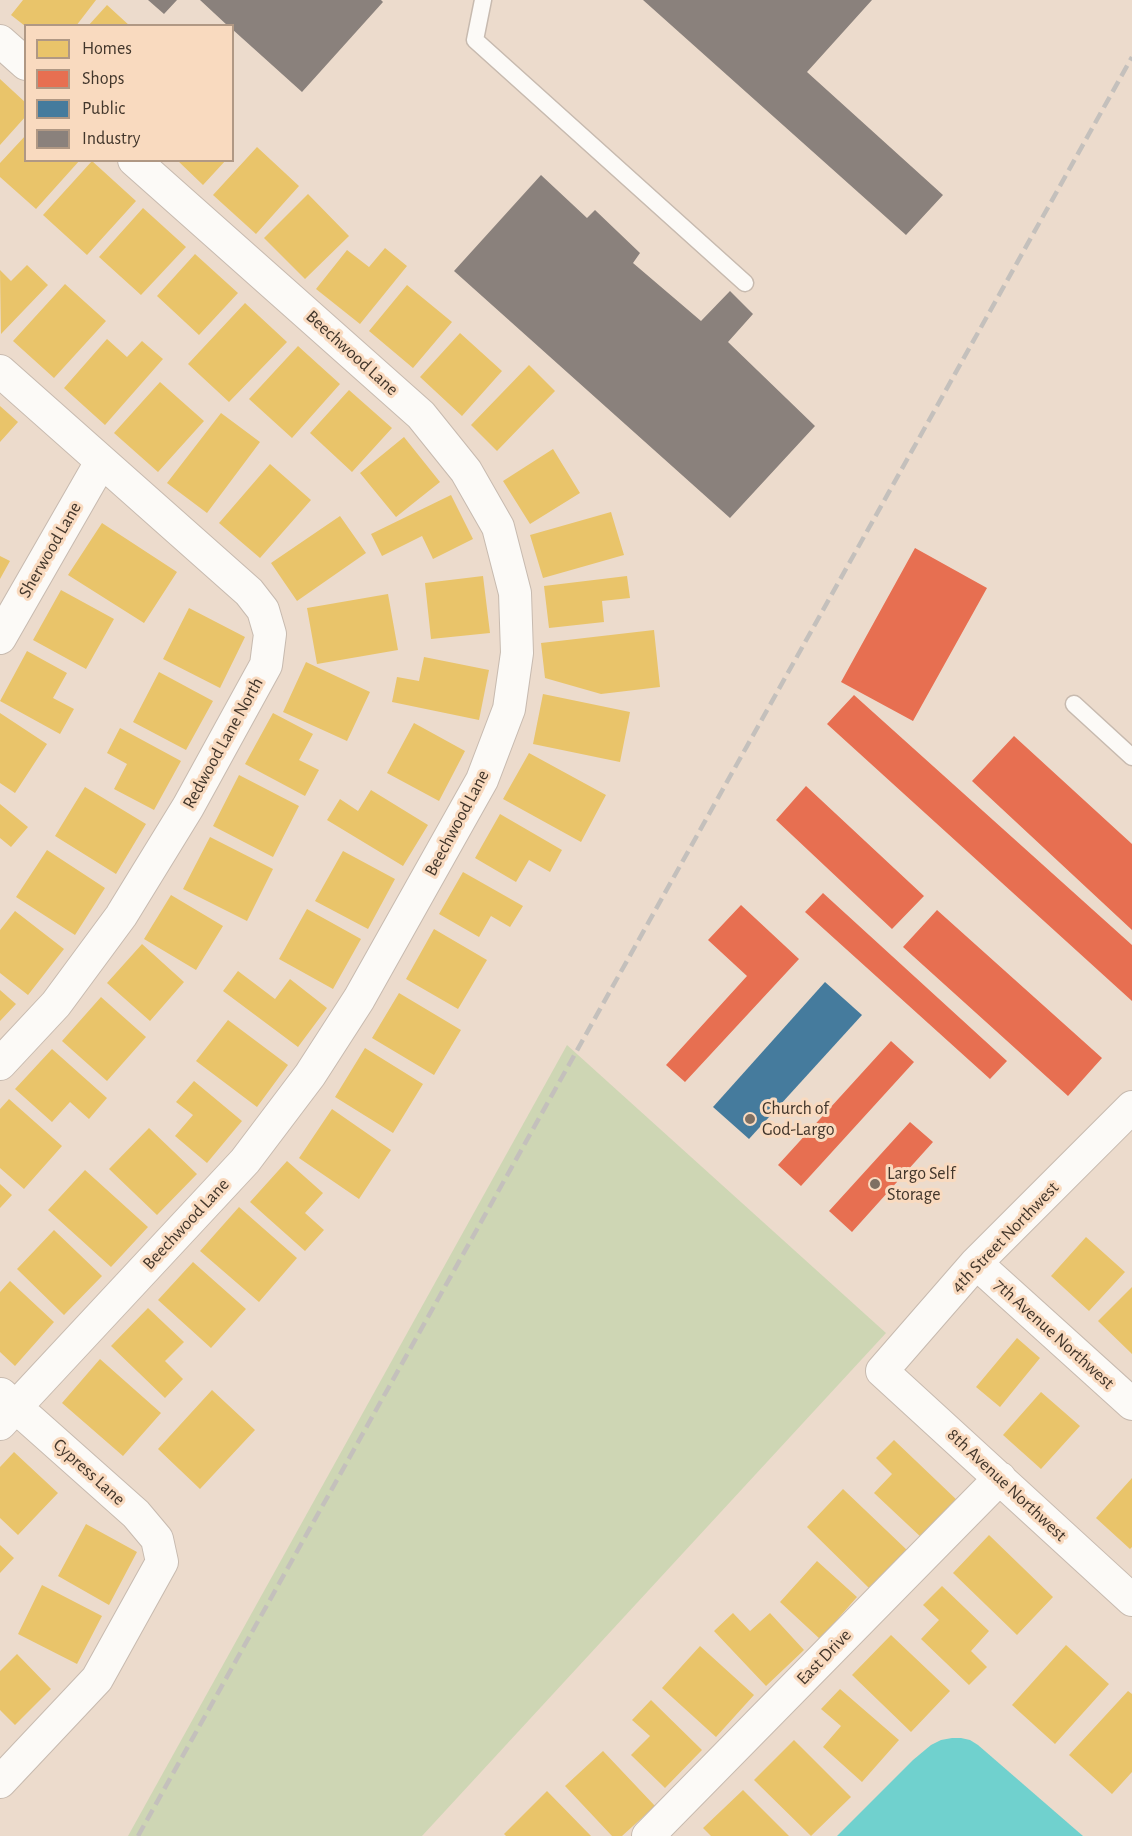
<!DOCTYPE html>
<style>
body{margin:0}
#map{position:relative;width:1132px;height:1836px;overflow:hidden;background:#ecdbcc;font-family:"Alegreya Sans",sans-serif}
canvas{display:block}
.legend{position:absolute;left:24px;top:24px;width:210px;height:138px;box-sizing:border-box;background:#f9dabf;border:2px solid #b09884;margin:0;padding:8px 10px;list-style:none;font-size:18px;color:#42362b}
.legend li{display:flex;align-items:center;gap:12px;height:30px}
.legend b{width:30px;border:2px solid #b09884}
</style>
<div id="map">
<canvas width="1132" height="1836"></canvas>
<ul class="legend">
<li><b style="height:16px;background:#e9c46a"></b>Homes</li>
<li><b style="height:16px;background:#e76f51"></b>Shops</li>
<li><b style="height:16px;background:#457b9d"></b>Public</li>
<li><b style="height:16px;background:#8a817c"></b>Industry</li>
</ul>
</div>
<script>
const context = document.querySelector('canvas').getContext('2d');
context.lineJoin = 'round';
function fillPath(path, color) { context.fillStyle = color; context.fill(path, 'evenodd'); }
const toPath = rows => new Path2D(rows.map(r => 'M' + r).join(''));
function stroke(path, color, width, dash) { context.strokeStyle = color; context.lineWidth = width; context.lineCap = dash ? 'butt' : 'round'; context.setLineDash(dash || []); context.stroke(path); }
function label(font, color, halo, rows, align = 'center') {
  context.font = font + ' "Alegreya Sans",sans-serif'; context.lineWidth = 6; context.setLineDash([]); context.textBaseline = 'middle'; context.strokeStyle = halo; context.fillStyle = color; for (const [text, x, y, turn = 0] of rows) {
    context.save(); context.translate(x, y); context.rotate((+turn || 0) * Math.PI / 180); context.textAlign = isNaN(turn) ? turn : align; if (halo) context.strokeText(text, 0, 0); context.fillText(text, 0, 0); context.restore();
  }
}
fillPath(toPath([
 [567,1045,886,1333,422,1836,128,1836]
]), '#ced6b4');
fillPath(toPath([
 [952,1738,961,1738,970,1740,978,1745,1083,1836,837,1836,913,1760,931,1745,941,1740]
]), '#70d1ce');
fillPath(toPath([
 [23,0,96,0,76,26,25,26,11,15],
 [107,5,130,26,88,26],
 [0,79,26,103,26,116,0,145],
 [26,135,26,160,80,160,36,209,0,177,0,163],
 [257,147,299,186,256,234,213,195],
 [177,160,226,160,203,185],
 [92,161,136,201,87,255,43,215],
 [308,194,349,236,305,279,264,238],
 [143,208,186,247,141,295,99,257],
 [385,248,407,266,360,324,316,289,347,250,369,267],
 [195,254,238,293,199,335,157,296],
 [27,265,48,285,1,334,0,270,11,281],
 [65,284,106,321,54,378,13,341],
 [407,285,452,322,413,368,369,331],
 [245,303,287,342,229,402,188,364],
 [460,333,502,371,462,416,420,377],
 [107,339,127,357,142,341,163,359,105,425,64,388],
 [298,346,340,384,292,438,249,399],
 [529,365,555,391,497,451,471,425],
 [160,382,204,421,158,472,114,433],
 [349,390,392,428,352,472,310,433],
 [0,406,18,422,0,442],
 [221,413,260,442,207,513,167,483],
 [404,437,440,482,396,517,360,473],
 [553,449,580,493,530,524,503,481],
 [270,464,311,500,260,558,219,523],
 [451,495,473,539,433,559,422,536,382,556,371,534],
 [611,512,624,555,543,578,530,535],
 [340,516,366,553,297,601,271,563],
 [102,523,177,572,144,623,68,575],
 [0,556,10,561,0,579],
 [483,576,490,633,431,639,425,583],
 [627,576,630,598,602,601,604,622,549,628,544,586],
 [61,590,114,619,86,669,33,640],
 [388,594,398,650,317,664,307,608],
 [189,608,245,637,220,688,163,659],
 [654,630,660,687,601,694,545,678,541,643],
 [27,651,67,673,53,698,74,709,60,734,0,701],
 [424,657,489,670,479,720,392,702,397,677,419,681],
 [306,662,370,692,347,741,283,712],
 [159,672,213,701,186,750,133,722],
 [543,694,630,712,620,762,533,744],
 [0,713,47,744,15,793,0,783],
 [273,713,313,734,299,760,319,770,305,796,245,764],
 [414,723,465,751,439,801,387,773],
 [120,728,181,761,154,810,114,789,127,764,107,753],
 [529,753,606,795,581,842,503,799],
 [239,775,299,806,273,857,213,826],
 [85,787,146,824,116,874,55,836],
 [371,790,428,825,403,866,327,820,340,799,358,811],
 [0,804,28,827,11,847,0,838],
 [500,814,562,850,550,872,529,860,516,882,475,858],
 [210,837,273,869,247,921,183,889],
 [47,850,105,888,75,935,16,897],
 [343,851,395,879,368,929,315,901],
 [463,872,523,906,510,927,491,916,479,937,439,914],
 [171,895,223,926,196,970,144,939],
 [307,909,361,939,333,989,279,959],
 [15,911,64,949,28,995,0,973,0,930],
 [434,929,487,960,458,1009,406,979],
 [142,944,184,982,150,1021,107,983],
 [238,971,275,999,290,979,327,1008,298,1047,223,991],
 [0,990,16,1004,0,1021],
 [399,993,461,1030,434,1075,372,1038],
 [101,997,146,1037,107,1081,62,1041],
 [228,1020,288,1065,257,1107,196,1061],
 [365,1048,423,1084,393,1133,335,1097],
 [52,1049,107,1098,89,1119,70,1102,52,1122,15,1089],
 [194,1081,242,1121,207,1163,175,1136,193,1115,176,1102],
 [9,1099,62,1146,24,1189,0,1168,0,1109],
 [332,1109,391,1150,359,1199,299,1158],
 [149,1128,197,1174,157,1215,109,1169],
 [287,1161,323,1193,305,1213,324,1230,305,1251,250,1202],
 [85,1170,148,1227,111,1267,48,1210],
 [0,1184,12,1195,0,1208],
 [239,1207,297,1258,259,1302,200,1251],
 [54,1230,102,1276,64,1315,17,1269],
 [1086,1237,1125,1272,1089,1311,1051,1276],
 [193,1262,246,1309,211,1348,158,1300],
 [10,1281,54,1322,15,1366,0,1352,0,1292],
 [1132,1287,1132,1354,1098,1321],
 [148,1308,184,1342,165,1361,183,1379,165,1398,111,1346],
 [1017,1338,1040,1358,1000,1407,976,1387],
 [100,1359,161,1413,123,1456,62,1403],
 [212,1390,255,1430,200,1489,158,1449],
 [1041,1392,1080,1426,1041,1469,1003,1435],
 [894,1440,959,1502,923,1539,874,1493,892,1474,876,1458],
 [14,1452,58,1493,18,1535,0,1518,0,1467],
 [1132,1478,1132,1547,1130,1549,1096,1518],
 [843,1489,908,1551,871,1590,807,1527],
 [86,1524,137,1552,109,1605,58,1576],
 [989,1535,1053,1597,1017,1635,953,1573],
 [0,1545,14,1558,0,1573],
 [817,1561,857,1597,820,1639,780,1602],
 [42,1585,102,1616,77,1664,18,1634],
 [942,1586,989,1631,971,1651,987,1667,969,1685,921,1639,939,1620,923,1605],
 [733,1613,750,1631,770,1613,804,1650,766,1686,714,1631],
 [891,1635,950,1691,911,1732,852,1675],
 [1066,1645,1109,1684,1055,1744,1012,1705],
 [700,1646,754,1695,716,1737,662,1688],
 [17,1654,51,1689,15,1725,0,1710,0,1671],
 [840,1689,899,1740,862,1782,823,1747,841,1726,821,1709],
 [1128,1691,1132,1694,1132,1772,1112,1794,1069,1755],
 [651,1700,702,1750,665,1788,631,1755,650,1736,632,1720],
 [794,1740,851,1797,811,1836,754,1780],
 [603,1751,655,1806,622,1836,612,1836,565,1786],
 [743,1790,789,1836,711,1836,703,1828],
 [547,1791,591,1836,506,1836,504,1834]
]), '#e9c46a');
fillPath(toPath([
 [915,548,987,588,913,721,841,682],
 [854,695,1132,945,1132,1001,827,724],
 [1014,736,1132,844,1132,930,972,781],
 [806,786,924,896,892,929,776,820],
 [823,893,1007,1061,990,1079,805,912],
 [741,905,799,959,685,1082,666,1065,747,976,708,940],
 [937,910,1102,1058,1068,1096,903,947],
 [891,1041,914,1062,801,1186,778,1165],
 [910,1122,933,1142,852,1232,829,1211]
]), '#e76f51');
fillPath(toPath([
 [825,982,862,1015,749,1139,713,1107]
]), '#457b9d');
fillPath(toPath([
 [148,0,177,0,164,14],
 [200,0,381,0,383,2,302,92,232,29,232,26,228,26],
 [643,0,872,0,807,72,943,195,906,235],
 [541,175,587,218,595,210,640,253,633,263,701,321,730,291,753,314,728,342,815,426,730,518,454,271]
]), '#8a817c');
const lane = toPath([
 [483,0,475,40,745,283],
 [1074,704,1132,757]
]);
const street = toPath([
 [0,41,26,64],
 [0,371,249,592,263,610,270,634,266,665,188,807,121,916,56,1004,0,1064],
 [0,638,101,462],
 [1132,1107,976,1263,882,1371,1132,1600],
 [976,1263,1132,1404],
 [0,1424,245,1161,310,1075,359,999,482,780,509,709,517,653,515,593,498,527,466,471,421,415,134,160],
 [0,1782,97,1679,162,1562,157,1539,136,1514,1,1394],
 [648,1836,1000,1478]
]);
stroke(lane, '#c7baaf', 19);
stroke(street, '#c7baaf', 34);
stroke(lane, '#fcfaf7', 16);
stroke(street, '#fcfaf7', 32);
stroke(toPath([
 [138,1836,1132,57]
]), '#c4c0bc', 4.5, [12, 6]);
for (const [x, y, r, color] of [
 [750,1119,6,"#7e7063"],
 [875,1184,6,"#7e7063"]
]) { const dot = new Path2D(); dot.arc(x, y, r, 0, 2 * Math.PI); context.fillStyle = color; context.fill(dot); stroke(dot, '#f9dabf', 2); }
label('18px', '#42362b', '#f9dabf', [
 ["Beechwood Lane",352,353,42],
 ["Sherwood Lane",50,550,-60],
 ["Redwood Lane North",223,743,-61],
 ["Beechwood Lane",457,823,-62],
 ["Beechwood Lane",186,1224,-47],
 ["4th Street Northwest",1005,1237,-46],
 ["7th Avenue Northwest",1054,1334,42],
 ["Cypress Lane",89,1472,42],
 ["8th Avenue Northwest",1007,1485,43],
 ["East Drive",824,1657,-46]
]);
label('18px', '#42362b', '#f9dabf', [
 ["Church of",762,1109],
 ["God-Largo",762,1130],
 ["Largo Self",887,1174],
 ["Storage",887,1195]
], 'left');
</script>
